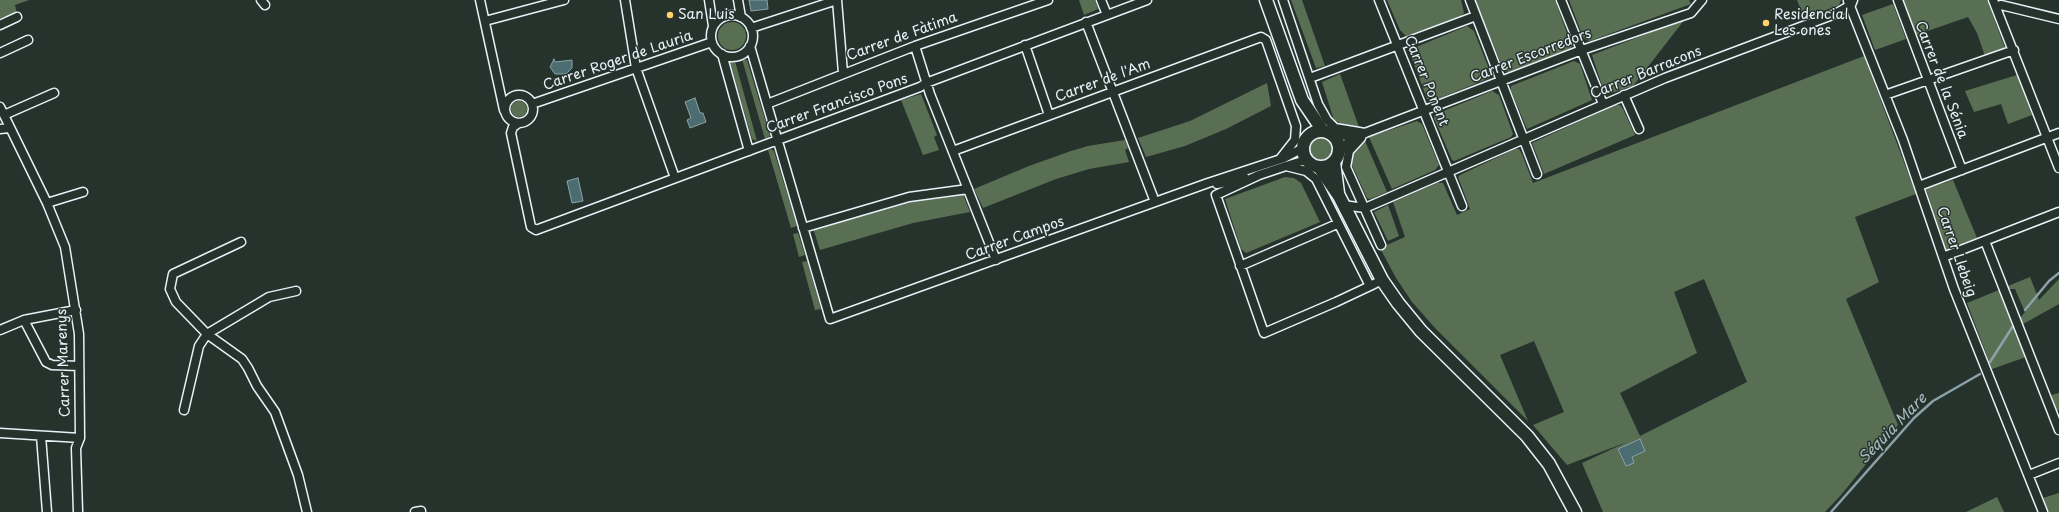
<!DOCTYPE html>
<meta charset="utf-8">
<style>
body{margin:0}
canvas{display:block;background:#26332d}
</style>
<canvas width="2059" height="512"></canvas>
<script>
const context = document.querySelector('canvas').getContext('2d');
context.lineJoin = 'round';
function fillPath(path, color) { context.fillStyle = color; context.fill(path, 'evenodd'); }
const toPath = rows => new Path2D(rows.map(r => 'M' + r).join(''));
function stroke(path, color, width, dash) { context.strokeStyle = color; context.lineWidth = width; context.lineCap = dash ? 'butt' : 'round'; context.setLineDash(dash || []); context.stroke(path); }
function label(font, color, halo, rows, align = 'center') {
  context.font = font + ' "Playpen Sans",sans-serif'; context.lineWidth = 3; context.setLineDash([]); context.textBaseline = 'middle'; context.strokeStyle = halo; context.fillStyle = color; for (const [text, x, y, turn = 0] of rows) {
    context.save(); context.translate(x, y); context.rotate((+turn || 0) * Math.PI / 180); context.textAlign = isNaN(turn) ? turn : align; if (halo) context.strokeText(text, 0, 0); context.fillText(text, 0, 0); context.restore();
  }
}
fillPath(toPath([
 [0,0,29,0,15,5,17,14,0,21],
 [1079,0,1095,0,1098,9,1084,15],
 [1291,0,1302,0,1325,66,1316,68],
 [1387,0,1461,0,1464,13,1461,16,1406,36,1400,30],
 [1475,0,1555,0,1572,47,1568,50,1508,72,1504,71],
 [1569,0,1689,0,1691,4,1590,41,1586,40,1583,37],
 [1797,0,1841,0,1839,5,1804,18],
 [1902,0,1987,0,2005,48,1985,56,1977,33,1968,17,1916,35],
 [1893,4,1906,39,1875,50,1862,15],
 [1685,19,1633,86,1605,95,1592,55],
 '718 36a14 14 0 1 1 28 0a14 14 0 1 1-28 0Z',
 [1467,26,1474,31,1491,74,1490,78,1432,101,1427,99,1409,50],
 [1864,56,1916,194,1855,217,1879,282,1846,299,1898,425,1841,495,1825,512,1603,512,1582,463,1627,442,1567,465,1533,425,1564,412,1534,341,1500,355,1528,421,1436,329,1412,302,1396,278,1380,248,1405,237,1393,202,1437,183,1443,183,1457,215,1470,209,1458,177,1460,175,1515,149,1519,149,1522,154,1533,183],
 [1704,279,1747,382,1640,436,1620,393,1697,353,1674,292],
 [744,58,747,60,770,136,765,139,742,59],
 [735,61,757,141,752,139,730,62],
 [1574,61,1580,64,1592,100,1527,129,1511,91,1511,86],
 [1340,74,1359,127,1342,125,1335,120,1333,117,1322,82],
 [2017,75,2032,115,2008,124,2001,104,1974,112,1965,91],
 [1267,83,1271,106,1226,129,1185,146,1146,157,1138,138,1190,121],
 [1492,91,1499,95,1513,134,1511,137,1454,161,1452,160,1434,118,1434,115],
 [921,94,937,135,934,137,939,150,923,155,901,100],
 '511 109a8 8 0 1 1 16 0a8 8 0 1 1-16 0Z',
 [1615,105,1620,105,1623,109,1635,135,1544,174,1532,143],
 [1417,121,1422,124,1439,165,1435,170,1392,189,1369,137],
 '1303 149a18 18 0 1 1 36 0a18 18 0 1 1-36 0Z',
 [1125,140,1128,148,1125,150,1129,162,1089,169,1056,179,983,208,974,189,1029,166,1071,151,1088,146],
 [1365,141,1387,192,1370,199,1367,198,1351,163,1353,153],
 [771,149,774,151,797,226,791,228,768,150],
 [1285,177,1294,178,1301,183,1320,222,1246,253,1241,249,1225,199],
 [1953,180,1977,238,1946,250,1926,189],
 [962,192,970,212,913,223,820,250,813,228,915,201],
 [1388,205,1399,236,1388,241,1374,212],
 [798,233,805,255,799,257,793,234],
 [807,261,821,309,815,310,802,262],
 [2030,277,2039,300,2059,279,2059,304,2023,324,2020,318,2025,312,2015,289,2009,289,2008,286],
 [1999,290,2026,357,1992,369,1967,303],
 [2059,393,2059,410,2056,411,2051,395],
 [2059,493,2059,512,2048,512,2043,498],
 [1997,497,2004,512,1966,512]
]), '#596f53');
const water = toPath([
 [749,0,767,0,768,9,751,11,749,0],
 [554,59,555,62,572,60,572,68,566,74,555,74,550,67,554,59],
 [695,98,700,113,703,113,706,122,690,128,687,120,691,118,685,102,695,98],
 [578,178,583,201,572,203,567,181,578,178],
 [1640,439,1645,451,1632,457,1634,463,1626,466,1618,449,1640,439]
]);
fillPath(water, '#4b6d72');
stroke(water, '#8aa2a8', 1);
stroke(toPath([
 [2025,310,2049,281,2059,273],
 [1990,362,2013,326],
 [1831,512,1914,418,1933,401,1980,374]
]), '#8aa2a8', 2.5);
const street = toPath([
 [261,0,265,5],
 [480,0,504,110],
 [625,0,636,68,675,178],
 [709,0,713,26],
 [738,0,741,17],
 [837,0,843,73],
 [1101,0,1107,15],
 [1283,0,1318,104,1327,120,1335,128,1365,133],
 [1379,0,1462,206],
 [1470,0,1537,174],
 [1561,0,1603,104],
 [1898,0,1962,170],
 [1993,0,2059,168],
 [1848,1,1903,140,1954,289,2043,512],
 [1996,7,2001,5,2059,19],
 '711 36a21 21 0 1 1 42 0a21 21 0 1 1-42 0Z',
 [485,21,564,0],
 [1086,22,1155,202],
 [0,25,17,17],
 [751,28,837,0],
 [1025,45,1049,115],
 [750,46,830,319,1208,183,1284,158,1303,148],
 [915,46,930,94,996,260],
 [0,53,28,40],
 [722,54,749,151],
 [1310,78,1476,16],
 '505 109a14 14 0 1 1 28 0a14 14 0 1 1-28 0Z',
 [1624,95,1639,129],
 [1885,95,2014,50],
 [532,104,712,42],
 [767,104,915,46,1048,0],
 [0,107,47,203,65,247,79,334,80,438,76,448,78,512],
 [4,115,54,93],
 [519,123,513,127,511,133,531,227,536,230,920,87,926,83,1147,0],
 [0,129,9,128],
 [1334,136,1355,135],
 [1361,138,1349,151,1346,167,1381,245],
 [953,151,1261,37,1266,40,1296,126,1295,140,1280,159],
 [1338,155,1346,144,1365,133,1579,51,1691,13,1702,0],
 [1286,166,1306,160],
 [1217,184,1245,178],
 [1919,186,2059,133],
 [47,203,83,192],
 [1343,205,1365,208,1665,78,1835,14,1851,5,1853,0],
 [803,228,909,197,968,189],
 [1985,241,2059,430],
 [241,242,173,274,170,289,176,302,207,334,242,359,248,368,257,386,275,412,298,475,307,512],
 [1943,257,2059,212],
 [1240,266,1337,224],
 [1370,286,1316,179,1306,171,1286,166,1259,175,1216,195,1264,333,1336,302,1370,286,1382,280],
 [24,320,46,362,52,365,79,366],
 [0,330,24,320,76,310],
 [184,410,199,346,207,334,269,297,296,291],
 [0,433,80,438],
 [41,436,47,512],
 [2029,475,2059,463],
 [415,512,421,511]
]);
const secondary = toPath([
 [1266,0,1302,100,1323,131],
 '1303 149a18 18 0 1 1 36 0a18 18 0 1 1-36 0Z',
 [1334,162,1338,193],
 [1319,167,1339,196,1382,280,1398,303,1421,331,1527,436,1549,464,1575,512]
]);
stroke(street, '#e8f1f8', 11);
stroke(secondary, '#e8f1f8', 15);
stroke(street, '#26332d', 8);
stroke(secondary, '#26332d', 12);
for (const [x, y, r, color] of [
 [670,15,4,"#ffd166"],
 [1766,23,4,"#ffd166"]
]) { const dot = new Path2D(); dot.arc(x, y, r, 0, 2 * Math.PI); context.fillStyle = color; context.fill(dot); stroke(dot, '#26332d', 1.5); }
label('14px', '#e8f1f8', '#26332d', [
 ["San Luis",678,15],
 ["Residencial",1774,15],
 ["Les ones",1774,31]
], 'left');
label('14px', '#e8f1f8', '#26332d', [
 ["Carrer de Fàtima",902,37,-20],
 ["Carrer Escorredors",1531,56,-21],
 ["Carrer Roger de Lauria",618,61,-19],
 ["Carrer Barracons",1646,73,-22],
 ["Carrer de la Sénia",1941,80,69],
 ["Carrer de l'Am",1103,81,-20],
 ["Carrer Ponent",1426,81,68],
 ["Carrer Francisco Pons",837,104,-20],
 ["Carrer Campos",1015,239,-20],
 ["Carrer Llebeig",1956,252,71],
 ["Carrer Marenys",64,363,-92]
]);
label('italic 15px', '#a9bcc2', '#26332d', [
 ["Séquia Mare",1893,429,-46]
]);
</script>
